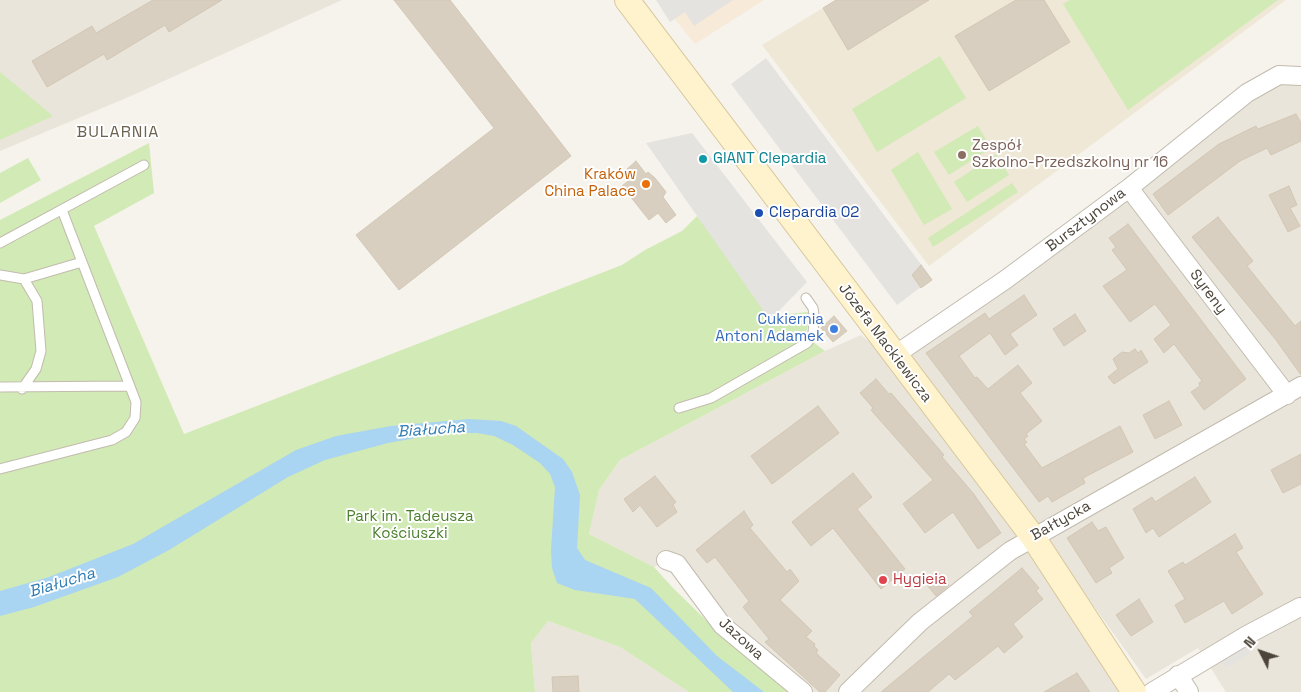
<!DOCTYPE html>
<meta charset="utf-8">
<style>
body{margin:0}
#map{position:relative;width:1301px;height:692px;overflow:hidden;background:#f6f3ec;font-family:"Space Grotesk",sans-serif}
canvas{display:block}
.north{position:absolute;left:1236px;top:627px;width:50px;height:50px;-webkit-text-stroke:4px #fff;paint-order:stroke;rotate:311deg;font-size:14px;font-weight:700;line-height:20px;text-align:center;color:#4b4439}
.north::after{content:'';display:block;margin:auto;width:18px;height:22px;background:#4b4439;clip-path:polygon(50% 0,100% 100%,50% 72%,0 100%)}
</style>
<div id="map">
<canvas width="1301" height="692"></canvas>
<div class="north">N</div>
</div>
<script>
const context = document.querySelector('canvas').getContext('2d');
context.lineJoin = 'round';
function fillPath(path, color) { context.fillStyle = color; context.fill(path, 'evenodd'); }
const toPath = rows => new Path2D(rows.map(r => 'M' + r).join(''));
function stroke(path, color, width, dash) { context.strokeStyle = color; context.lineWidth = width; context.lineCap = dash ? 'butt' : 'round'; context.setLineDash(dash || []); context.stroke(path); }
function label(font, color, halo, rows, align = 'center') {
  context.font = font + ' "Space Grotesk",sans-serif'; context.lineWidth = 4; context.setLineDash([]); context.textBaseline = 'middle'; context.strokeStyle = halo; context.fillStyle = color; for (const [text, x, y, turn = 0] of rows) {
    context.save(); context.translate(x, y); context.rotate((+turn || 0) * Math.PI / 180); context.textAlign = isNaN(turn) ? turn : align; if (halo) context.strokeText(text, 0, 0); context.fillText(text, 0, 0); context.restore();
  }
}
fillPath(toPath([
 [0,0,342,0,131,96,0,151],
 [1301,67,1301,692,1226,692,1198,648,1146,679,1035,524,900,348,1005,275,1244,87],
 [861,335,883,353,1031,549,1123,692,811,692,726,622,674,556,654,567,589,534,599,490,620,460,825,351],
 [548,621,620,647,689,692,535,692,531,643]
]), '#eae5da');
fillPath(toPath([
 [659,0,764,0,695,44]
]), '#f7ead8');
fillPath(toPath([
 [836,0,1286,0,929,266,762,45]
]), '#efe8d6');
fillPath(toPath([
 [1070,0,1278,0,1128,110,1063,4],
 [940,56,966,98,877,152,852,109],
 [0,72,53,116,0,140],
 [978,126,991,148,949,175,934,152],
 [149,143,154,193,94,226,184,434,622,265,645,250,682,231,697,216,768,308,777,315,808,312,808,325,805,336,825,351,620,460,599,490,589,534,654,567,672,587,713,627,788,692,689,692,620,647,548,621,531,643,535,692,0,692,0,220],
 [918,152,952,209,924,225,891,170],
 [996,154,1009,175,967,202,954,182],
 [28,158,41,180,0,203,0,173],
 [1012,183,1018,192,933,247,928,238]
]), '#d2eab5');
fillPath(toPath([
 [656,0,733,0,694,26,685,12,670,22],
 [766,58,932,279,897,305,731,84],
 [692,133,807,282,770,320,646,143],
 [1246,641,1252,652,1226,668,1219,656]
]), '#e5e3e0');
fillPath(toPath([
 [469,419,501,421,516,426,563,459,572,472,580,495,577,548,585,560,651,588,717,656,764,692,733,692,635,599,575,590,557,583,552,568,551,550,555,487,550,474,540,463,513,445,494,436,477,433,443,433,388,443,325,460,288,477,169,550,118,577,34,607,0,616,0,591,49,577,133,544,296,450,336,436,391,426]
]), '#a9d4f2');
const building = toPath([
 [153,0,222,0,169,32,165,25,107,60,104,54,47,87,32,61,92,26,96,33,153,0],
 [394,0,450,0,571,156,399,290,356,235,494,128,394,0],
 [836,0,929,0,848,50,823,8,836,0],
 [1016,0,1044,0,1070,42,989,91,955,36,1016,0],
 [1296,114,1301,123,1301,141,1271,155,1267,148,1240,161,1168,215,1153,194,1219,144,1256,126,1258,129,1296,114],
 [636,161,646,174,648,172,655,178,666,192,663,197,676,215,666,223,658,213,649,220,622,186,632,178,626,170,636,161],
 [1289,186,1297,205,1290,208,1300,226,1288,232,1269,195,1289,186],
 [1218,217,1253,261,1247,266,1295,326,1301,321,1301,375,1276,340,1192,237,1218,217],
 [1128,224,1246,379,1204,410,1191,392,1200,386,1199,383,1202,381,1174,344,1164,353,1154,339,1171,325,1155,304,1130,322,1103,286,1127,270,1112,250,1116,247,1109,238,1128,224],
 [921,265,932,280,921,288,912,275,921,265],
 [1024,295,1037,315,1010,334,1018,345,1005,355,990,333,959,356,975,378,977,377,988,389,1018,365,1032,383,1020,393,1042,421,1026,434,1028,436,1024,439,1027,442,1024,444,1042,468,1120,426,1133,452,1083,478,1085,483,1052,502,1048,496,1039,502,926,353,985,313,989,319,1024,295],
 [1075,314,1086,331,1064,346,1053,329,1075,314],
 [834,316,847,331,833,342,821,328,834,316],
 [1135,349,1138,353,1141,350,1148,362,1114,384,1108,377,1118,369,1113,359,1122,352,1129,353,1135,349],
 [876,379,889,394,891,393,944,455,942,457,973,493,1001,533,978,549,953,512,925,533,903,504,933,480,871,410,873,408,860,393,876,379],
 [1169,401,1182,425,1155,439,1143,415,1169,401],
 [818,406,839,433,772,484,751,456,818,406],
 [1301,454,1301,484,1283,493,1271,470,1301,454],
 [853,473,872,497,857,509,905,569,881,589,833,528,811,546,792,522,853,473],
 [655,476,676,502,673,505,677,512,657,527,640,505,633,512,624,499,655,476],
 [1195,477,1211,502,1159,537,1153,528,1146,533,1133,509,1152,497,1155,502,1195,477],
 [744,511,753,525,750,528,787,572,790,569,799,581,780,600,812,631,806,637,815,644,814,646,818,650,816,653,840,675,825,692,820,692,765,642,769,639,743,607,749,601,715,557,707,563,696,550,744,511],
 [1092,522,1098,531,1106,527,1124,558,1109,568,1112,573,1096,583,1067,538,1092,522],
 [1235,534,1243,548,1236,552,1263,594,1232,614,1224,601,1185,623,1175,605,1185,599,1168,571,1183,562,1185,565,1235,534],
 [1022,568,1039,588,1036,591,1043,599,1013,624,1023,637,1004,653,998,646,955,680,949,674,928,692,881,692,973,616,969,612,1022,568],
 [940,574,949,585,936,596,927,585,940,574],
 [1139,599,1153,622,1131,636,1116,615,1139,599],
 [1077,673,1090,692,1044,692,1077,673],
 [578,676,579,692,553,692,552,677,578,676]
]);
fillPath(building, '#d8cfc1');
stroke(building, '#d3c7b4', 1);
const lane = toPath([
 [0,243,144,165],
 [0,275,24,279,82,262],
 [0,387,130,386],
 [22,389,36,369,41,351,37,301,24,279],
 [679,408,711,398,807,343,813,335,814,315,813,308,806,298],
 [0,469,112,440,126,432,135,418,136,402,62,210]
]);
const street = toPath([
 [1129,188,1287,395],
 [895,355,1005,280,1129,188,1247,93,1279,75,1301,76],
 [666,560,677,564,722,625,803,692],
 [1178,675,1189,692],
 [848,692,920,622,1010,551,1301,386],
 [1152,692,1247,635,1300,607]
]);
const secondary = toPath([
 [627,0,1033,537,1134,692]
]);
stroke(lane, '#c2bbae', 11);
stroke(street, '#c2bbae', 20);
stroke(secondary, '#d6c79b', 26);
stroke(lane, '#fff', 9);
stroke(street, '#fff', 18);
stroke(secondary, '#fff3cd', 24);
for (const [x, y, r, color] of [
 [962,155,5,"#8d6e63"],
 [703,159,5,"#0f9aa8"],
 [646,184,5,"#e8710a"],
 [759,213,5,"#1a4fb4"],
 [834,329,5,"#3f7fe0"],
 [883,580,5,"#e0444e"]
]) { const dot = new Path2D(); dot.arc(x, y, r, 0, 2 * Math.PI); context.fillStyle = color; context.fill(dot); stroke(dot, '#fff', 2); }
label('15px', '#785e54', '#fff', [
 ["Zespół",972,146],
 ["Szkolno-Przedszkolny nr 16",972,163]
], 'left');
label('15px', '#0d838f', '#fff', [
 ["GIANT Clepardia",713,159]
], 'left');
label('15px', '#c56008', '#fff', [
 ["Kraków",636,175],
 ["China Palace",636,192]
], 'right');
label('15px', '#164399', '#fff', [
 ["Clepardia 02",769,213]
], 'left');
label('15px', '#4b4439', '#fff', [
 ["Bursztynowa",1086,220,-37],
 ["Syreny",1208,292,53],
 ["Józefa Mackiewicza",885,343,53],
 ["Bałtycka",1061,521,-29],
 ["Jazowa",741,639,42]
]);
label('15px', '#366cbe', '#fff', [
 ["Cukiernia",824,320],
 ["Antoni Adamek",824,337]
], 'right');
label('15px', '#4a7f2a', '#fff', [
 ["Park im. Tadeusza",410,517],
 ["Kościuszki",410,534]
]);
label('15px', '#be3a42', '#fff', [
 ["Hygieia",893,580]
], 'left');
context.letterSpacing = '1px';
label('16px', '#6e6250', '#fff', [
 ["BULARNIA",118,133]
]);
context.letterSpacing = '0px';
label('italic 16px', '#2e7ab2', '#fff', [
 ["Białucha",431,430,-4],
 ["Białucha",62,583,-17]
]);
</script>
